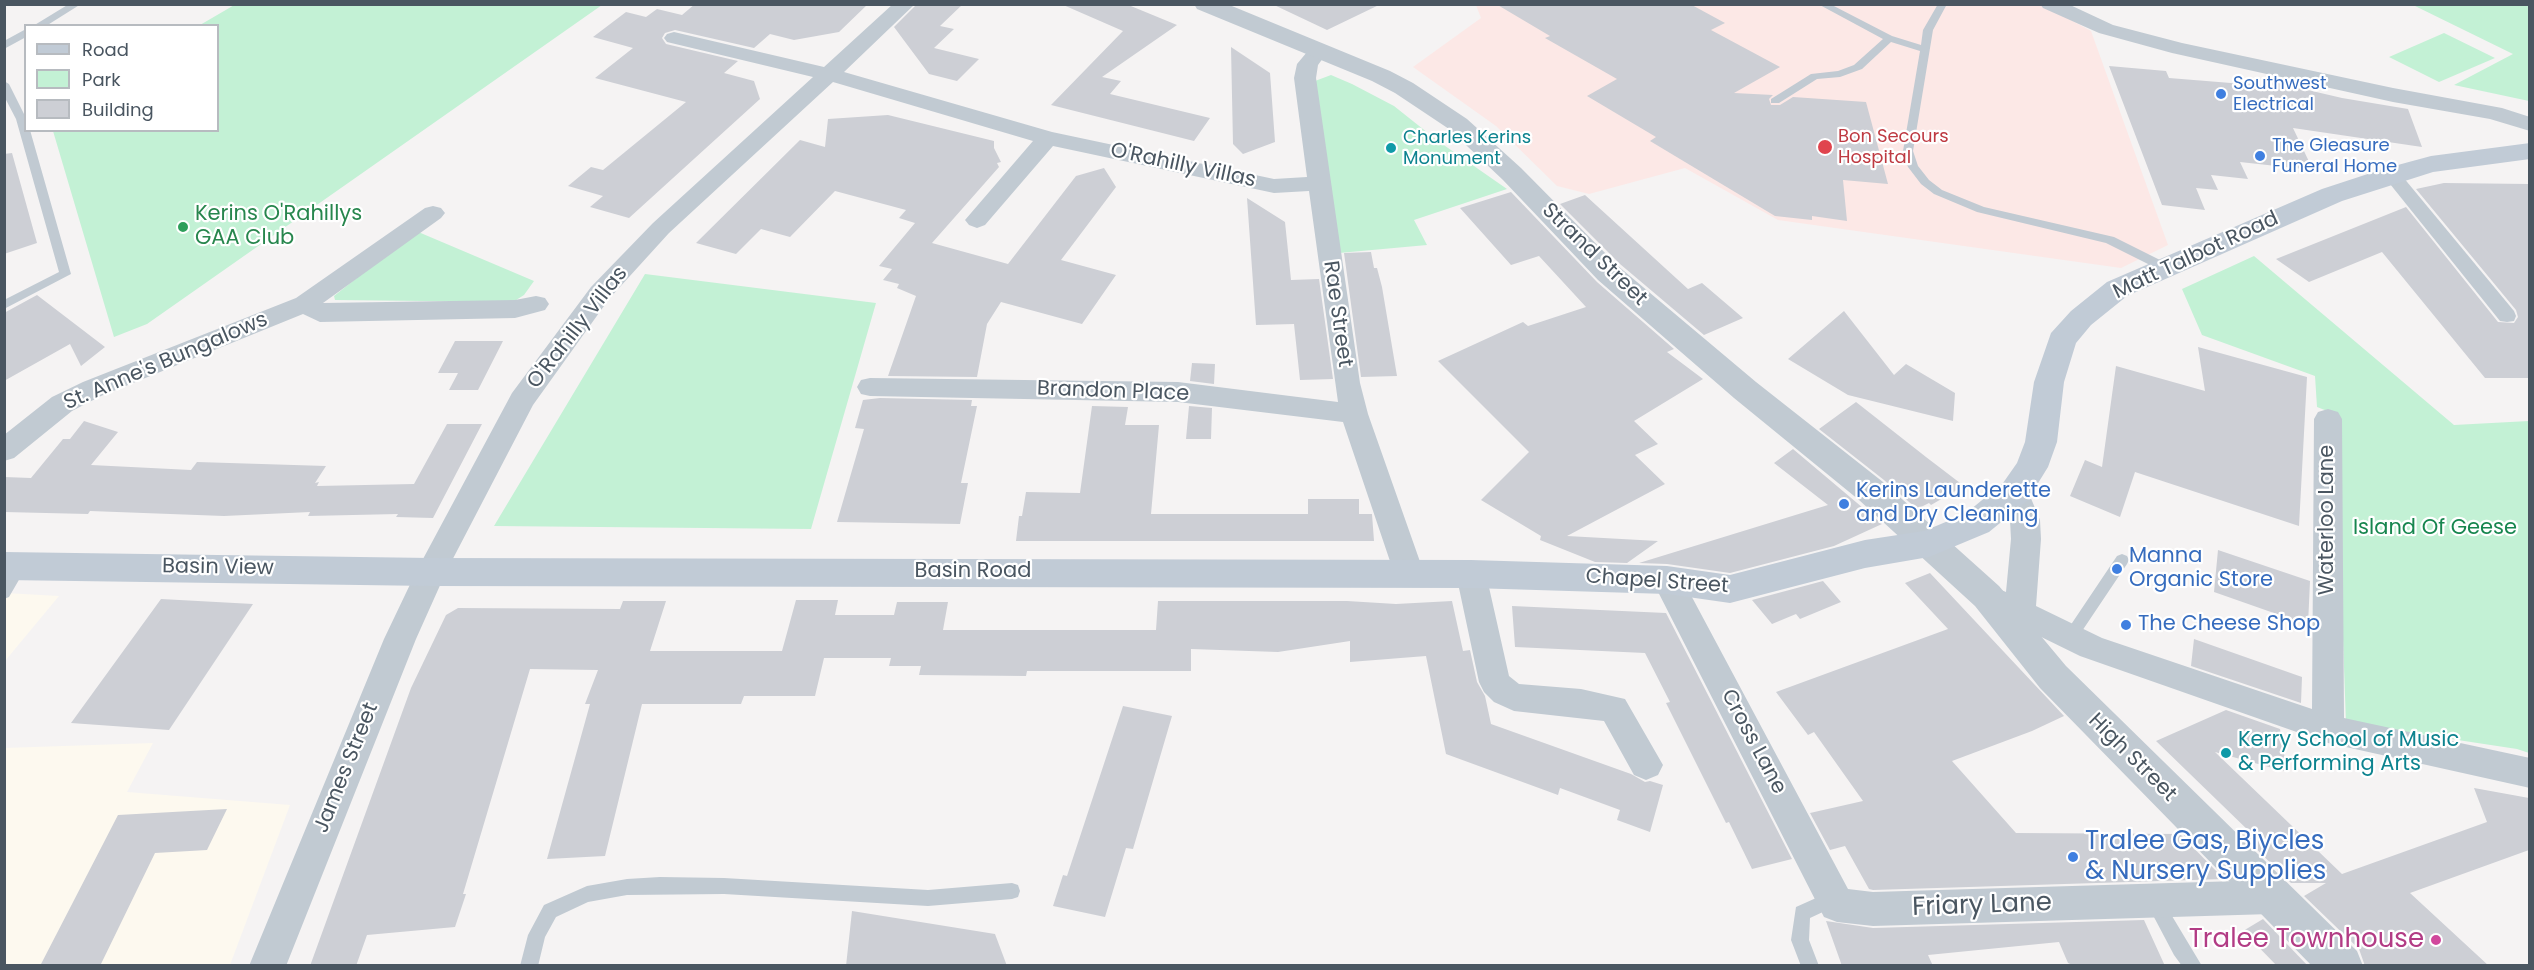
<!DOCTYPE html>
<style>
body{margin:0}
#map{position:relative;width:2534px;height:970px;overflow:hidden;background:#f5f3f3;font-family:Poppins,sans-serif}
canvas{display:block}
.frame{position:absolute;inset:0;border:6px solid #4a5661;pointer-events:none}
.legend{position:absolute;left:24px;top:24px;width:195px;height:108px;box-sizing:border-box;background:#fff;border:2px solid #b7bbc0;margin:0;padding:8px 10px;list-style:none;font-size:18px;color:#4a5661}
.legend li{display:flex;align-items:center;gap:12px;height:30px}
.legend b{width:30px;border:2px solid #b7bbc0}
</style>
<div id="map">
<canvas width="2534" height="970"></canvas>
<div class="frame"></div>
<ul class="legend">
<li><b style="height:8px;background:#c1cbd6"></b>Road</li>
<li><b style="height:16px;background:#c3f1d5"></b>Park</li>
<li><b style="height:16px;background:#cdcfd5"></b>Building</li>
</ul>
</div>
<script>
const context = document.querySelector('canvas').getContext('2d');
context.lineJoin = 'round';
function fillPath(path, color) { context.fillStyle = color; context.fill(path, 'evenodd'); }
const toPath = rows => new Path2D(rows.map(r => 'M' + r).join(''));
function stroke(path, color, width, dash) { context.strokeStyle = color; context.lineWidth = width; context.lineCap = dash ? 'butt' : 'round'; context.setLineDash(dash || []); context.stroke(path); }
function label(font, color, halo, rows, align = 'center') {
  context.font = font + ' Poppins,sans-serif'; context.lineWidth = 4.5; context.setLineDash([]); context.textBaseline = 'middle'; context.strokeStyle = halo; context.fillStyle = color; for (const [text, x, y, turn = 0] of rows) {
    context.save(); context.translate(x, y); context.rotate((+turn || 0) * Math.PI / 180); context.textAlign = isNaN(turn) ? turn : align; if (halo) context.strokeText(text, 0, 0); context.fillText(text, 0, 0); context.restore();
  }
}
fillPath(toPath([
 [5,593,59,596,5,661],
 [153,743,127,792,290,805,230,965,5,965,4,748]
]), '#fdf9ef');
fillPath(toPath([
 [1476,5,2044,5,2091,31,2168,245,2121,268,1778,220,1685,168,1589,194,1557,186,1496,126,1413,67,1481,18]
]), '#fce8e6');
fillPath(toPath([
 [236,4,602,4,602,5,147,324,114,337,53,131,218,130,218,26,200,25],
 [2413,5,2529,5,2529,101,2454,85,2513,54],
 [2444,33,2495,58,2439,82,2389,57],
 [1331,75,1352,84,1394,106,1438,141,1507,189,1414,220,1427,245,1339,253,1315,81],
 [416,231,534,281,524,295,513,302,335,300,334,296],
 [2254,256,2454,425,2529,421,2529,753,2517,749,2346,723,2335,414,2317,407,2315,376,2202,335,2182,289],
 [645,274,876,303,811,529,494,526]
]), '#c3f1d5');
fillPath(toPath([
 [695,4,868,4,839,32,794,40,770,34,754,48,675,30,665,33,662,38,666,44,738,61,724,73,754,81,760,99,629,218,590,207,603,196,568,186,591,167,603,170,686,102,595,78,633,48,593,37,626,12,646,17,657,9,682,15],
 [917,4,963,4,940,26,954,29,934,48,979,59,957,81,929,74,894,27],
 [1061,4,1126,4,1177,25,1102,77,1121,81,1110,94,1210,118,1194,141,1051,105,1123,31],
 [1272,4,1381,4,1327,30],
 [1496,4,1690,4,1725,23,1711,30,1780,67,1734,93,1773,95,1769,99,1771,105,1780,105,1793,97,1866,102,1888,184,1843,180,1847,221,1812,216,1812,220,1775,216,1650,141,1656,137,1587,96,1617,79,1545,38,1550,36],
 [1231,47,1270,73,1275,142,1243,154,1233,144],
 [2109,66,2166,71,2169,78,2268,86,2265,80,2342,98,2408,109,2422,147,2293,128,2313,170,2240,162,2248,179,2211,175,2218,190,2196,188,2205,210,2162,205],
 [888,115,994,141,994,148,1001,162,997,163,999,167,932,243,1008,264,1076,176,1104,168,1116,187,1061,260,1116,275,1082,324,1001,302,987,324,977,377,888,376,916,296,897,288,899,284,883,280,892,269,879,266,915,223,899,218,906,210,835,191,790,237,761,229,736,254,696,243,800,140,825,147,828,119],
 [12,153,37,243,4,254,4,154],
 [2444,183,2529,184,2529,378,2485,378,2382,252,2309,282,2276,259,2406,207,2498,322,2514,323,2518,317,2516,310,2416,189],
 [1511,192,1597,282,1674,349,1667,352,1703,379,1634,421,1658,444,1635,455,1665,484,1567,536,1658,541,1627,563,1595,562,1540,540,1541,536,1481,500,1529,452,1438,361,1523,322,1528,326,1586,307,1539,256,1511,265,1460,208],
 [1585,195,1688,289,1702,283,1743,318,1704,335,1620,264,1560,204],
 [1247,198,1285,222,1291,280,1319,279,1333,379,1300,380,1294,324,1256,325],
 [1371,252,1374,268,1377,268,1382,287,1397,376,1361,377,1344,253],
 [37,295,105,347,81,366,70,344,4,381,4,313],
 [1844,311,1894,375,1906,364,1955,393,1953,421,1848,395,1788,359],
 [455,341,503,341,478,390,449,390,458,373,438,373],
 [2198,347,2307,377,2299,526,2135,472,2120,517,2070,496,2085,460,2102,467,2116,366,2205,391],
 [1192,363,1215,364,1214,384,1190,381],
 [880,398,972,400,971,406,977,406,961,483,968,483,960,524,837,522,864,429,855,428,863,400],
 [1856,402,1926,457,1964,486,1931,505,1929,503,1917,509,1884,480,1819,429],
 [1092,406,1128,407,1125,425,1159,425,1151,514,1308,514,1308,499,1359,499,1359,514,1372,514,1374,541,1016,541,1019,516,1022,516,1026,492,1080,493],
 [1189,406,1212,408,1211,439,1186,439],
 [84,421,118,432,91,465,191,470,197,462,326,466,315,483,319,482,317,486,414,484,447,424,482,424,433,518,396,517,398,514,308,516,310,512,224,516,90,511,88,514,4,512,4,477,31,478,63,439,70,439],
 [1793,449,1882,524,1834,546,1730,573,1667,564,1639,563,1828,505,1774,463],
 [2218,550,2310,581,2308,625,2214,592],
 [1930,573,2064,716,2032,731,1952,761,2016,833,2180,834,2224,879,1873,890,1869,889,1845,846,1830,850,1810,813,1863,801,1814,732,1808,735,1776,692,1948,629,1905,583],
 [1823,581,1841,602,1800,619,1796,614,1772,624,1752,600],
 [161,599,253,604,169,730,71,723],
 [796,600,838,600,835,615,894,615,897,602,948,602,943,630,1156,630,1158,601,1347,601,1396,604,1452,601,1463,651,1470,650,1477,682,1485,696,1491,724,1631,774,1645,782,1650,781,1663,785,1650,832,1617,820,1620,810,1560,788,1558,795,1446,754,1426,656,1350,662,1350,641,1278,652,1191,649,1191,671,1027,671,1026,676,919,675,921,666,889,666,891,658,824,658,815,696,744,696,741,704,642,704,605,856,547,859,590,704,585,704,598,670,530,669,463,894,466,894,455,927,367,935,356,966,310,966,411,688,446,615,458,608,620,609,623,601,666,601,650,651,782,651],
 [1512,606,1666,613,1792,859,1752,869,1729,822,1726,823,1666,703,1670,702,1645,653,1515,647],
 [2194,639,2302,677,2301,703,2191,666],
 [1123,706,1172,716,1133,849,1126,848,1105,917,1053,906,1063,875,1067,876],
 [2226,710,2280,729,2287,772,2215,752,2342,874,2487,822,2474,788,2529,798,2529,850,2410,893,2489,966,2365,966,2359,949,2304,896,2326,883,2291,883,2241,834,2253,835,2156,741],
 [227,809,207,850,155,853,100,966,40,966,118,815],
 [852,911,995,934,1007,966,846,966],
 [2263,919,2308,966,2277,966,2243,931],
 [2144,920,2165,966,2075,966,2068,963,2059,942,1928,955,1933,966,1842,966,1826,921,1873,928]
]), '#cdcfd5');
fillPath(toPath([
 [69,4,81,4,46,26,33,26,69,4],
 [1818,4,1830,4,1892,36,1921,45,1923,30,1938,4,1947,4,1933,30,1913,151,1918,166,1929,180,1942,190,1984,207,2114,237,2168,264,2170,267,2168,270,2160,270,2106,243,1977,212,1934,194,1921,184,1908,167,1903,151,1920,51,1891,42,1862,69,1840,77,1817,79,1779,103,1771,103,1771,99,1811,74,1838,71,1854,65,1883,39,1818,4],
 [26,29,26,37,4,49,4,41,26,29],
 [4,81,9,84,26,118,26,130,30,130,71,274,4,309,4,300,59,272,16,119,4,96,4,81],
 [2122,554,2127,556,2129,560,2127,564,2076,640,2071,642,2066,640,2064,636,2066,632,2117,556,2122,554],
 [20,560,25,562,27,566,9,597,4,599,4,580,15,562,20,560],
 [660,877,724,878,928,890,1012,883,1018,885,1020,891,1018,897,1012,899,928,906,724,894,627,895,588,902,556,917,545,937,538,966,520,966,528,935,544,905,587,886,627,879,660,877],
 [1834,890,1840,892,1842,898,1840,904,1810,918,1809,940,1819,966,1801,966,1791,940,1796,907,1834,890],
 [2154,894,2160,896,2202,966,2182,966,2174,955,2146,902,2148,896,2154,894]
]), '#c1cad2');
fillPath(toPath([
 [2392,170,2398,171,2514,311,2516,316,2514,321,2507,322,2500,321,2386,179,2383,175,2386,171,2392,170]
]), '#c1cad2');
fillPath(toPath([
 [893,4,915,4,844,72,1052,132,1274,179,1307,177,1294,78,1297,64,1312,46,1319,44,1326,46,1329,50,1318,65,1316,78,1360,383,1368,414,1424,573,1420,581,1409,585,1398,581,1394,573,1343,422,1178,402,870,396,861,394,857,387,861,380,870,378,1178,382,1338,402,1309,191,1274,193,1053,146,985,225,977,228,969,225,965,220,1033,141,833,82,669,233,609,299,533,405,446,572,416,639,286,966,249,966,384,639,416,572,512,393,591,287,653,223,813,77,667,42,664,38,667,34,674,32,824,67,893,4],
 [2040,4,2068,4,2113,25,2182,43,2393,88,2502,108,2530,117,2530,131,2490,119,2393,102,2172,53,2099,33,2043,8,2040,4],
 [433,206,441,208,445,213,441,218,323,303,515,300,536,296,545,298,549,304,545,310,515,318,320,322,303,314,101,396,72,411,14,458,4,461,4,435,52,397,83,382,296,298,425,208,433,206],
 [2328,409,2338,412,2342,419,2344,718,2530,758,2530,788,2328,743,2080,656,1976,605,1972,596,1976,587,1987,584,2006,592,2011,539,2010,520,2001,492,2005,484,2015,481,2025,484,2040,520,2041,539,2036,606,2102,638,2312,709,2314,419,2318,412,2328,409],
 [1471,562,1482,566,1486,574,1509,676,1519,684,1581,689,1625,699,1663,765,1658,775,1646,780,1634,775,1604,721,1514,711,1494,702,1484,692,1479,682,1456,574,1460,566,1471,562],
 [1667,568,1678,571,1848,889,1873,892,2271,880,2284,885,2289,897,2284,909,2271,914,1873,926,1837,922,1824,917,1652,580,1656,571,1667,568]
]), '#c1cad2');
fillPath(toPath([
 [1194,4,1227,4,1390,71,1413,83,1467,119,1521,168,1618,266,1756,382,1883,482,1999,586,2066,666,2357,951,2363,966,2312,966,2040,688,1975,606,1859,500,1734,398,1598,280,1503,180,1449,129,1395,93,1372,81,1197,9,1194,4]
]), '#c1cad2');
fillPath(toPath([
 [2530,143,2530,159,2433,172,2342,201,2127,296,2091,325,2076,343,2064,382,2057,442,2048,467,2027,501,1989,532,1929,557,1865,568,1730,603,1667,594,1471,588,431,586,4,580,4,552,431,558,1471,560,1667,566,1730,575,1865,540,1924,531,1965,514,2003,483,2017,463,2025,442,2034,382,2051,333,2071,311,2107,282,2322,189,2383,169,2431,156,2530,143]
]), '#c1cbd6');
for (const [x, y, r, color] of [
 [2221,94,6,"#3f7fe0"],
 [1825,147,8,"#e0444e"],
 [1391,148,6,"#0f9aa8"],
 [2260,156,6,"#3f7fe0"],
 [183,227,6,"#2e9e5b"],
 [1844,504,6,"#3f7fe0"],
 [2117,569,6,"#3f7fe0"],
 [2126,625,6,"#3f7fe0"],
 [2226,753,6,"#0f9aa8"],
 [2073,857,6,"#3f7fe0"],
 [2436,940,6,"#d1479c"]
]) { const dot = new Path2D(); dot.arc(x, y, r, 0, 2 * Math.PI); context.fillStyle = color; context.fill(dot); stroke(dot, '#fff', 2); }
label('18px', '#366cbe', '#fff', [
 ["Southwest",2233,84],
 ["Electrical",2233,105],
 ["The Gleasure",2272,146],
 ["Funeral Home",2272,167]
], 'left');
label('18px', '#be3a42', '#fff', [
 ["Bon Secours",1838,137],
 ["Hospital",1838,158]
], 'left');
label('18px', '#0d838f', '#fff', [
 ["Charles Kerins",1403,138],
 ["Monument",1403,159]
], 'left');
label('21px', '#4a5661', '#fff', [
 ["O'Rahilly Villas",1183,166,12],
 ["Strand Street",1594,255,44],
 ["Matt Talbot Road",2196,256,-25],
 ["Rae Street",1337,314,82],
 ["O'Rahilly Villas",578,328,-52],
 ["St. Anne's Bungalows",166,362,-23],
 ["Brandon Place",1113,392,2],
 ["Waterloo Lane",2328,520,-90],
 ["Basin View",218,568,1],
 ["Basin Road",973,572],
 ["Chapel Street",1657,582,4],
 ["Cross Lane",1753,742,62],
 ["High Street",2132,758,45],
 ["James Street",347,768,-68]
]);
label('21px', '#27864d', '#fff', [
 ["Kerins O'Rahillys",195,215],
 ["GAA Club",195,239]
], 'left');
label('21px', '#366cbe', '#fff', [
 ["Kerins Launderette",1856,492],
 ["and Dry Cleaning",1856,516],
 ["Manna",2129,557],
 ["Organic Store",2129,581],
 ["The Cheese Shop",2138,625]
], 'left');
label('21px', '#17864f', '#fff', [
 ["Island Of Geese",2435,529]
]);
label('21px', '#0d838f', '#fff', [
 ["Kerry School of Music",2238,741],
 ["& Performing Arts",2238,765]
], 'left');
label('26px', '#366cbe', '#fff', [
 ["Tralee Gas, Biycles",2085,842],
 ["& Nursery Supplies",2085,872]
], 'left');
label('26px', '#4a5661', '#fff', [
 ["Friary Lane",1982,906,-2]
]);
label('26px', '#b23c85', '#fff', [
 ["Tralee Townhouse",2424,940]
], 'right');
</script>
